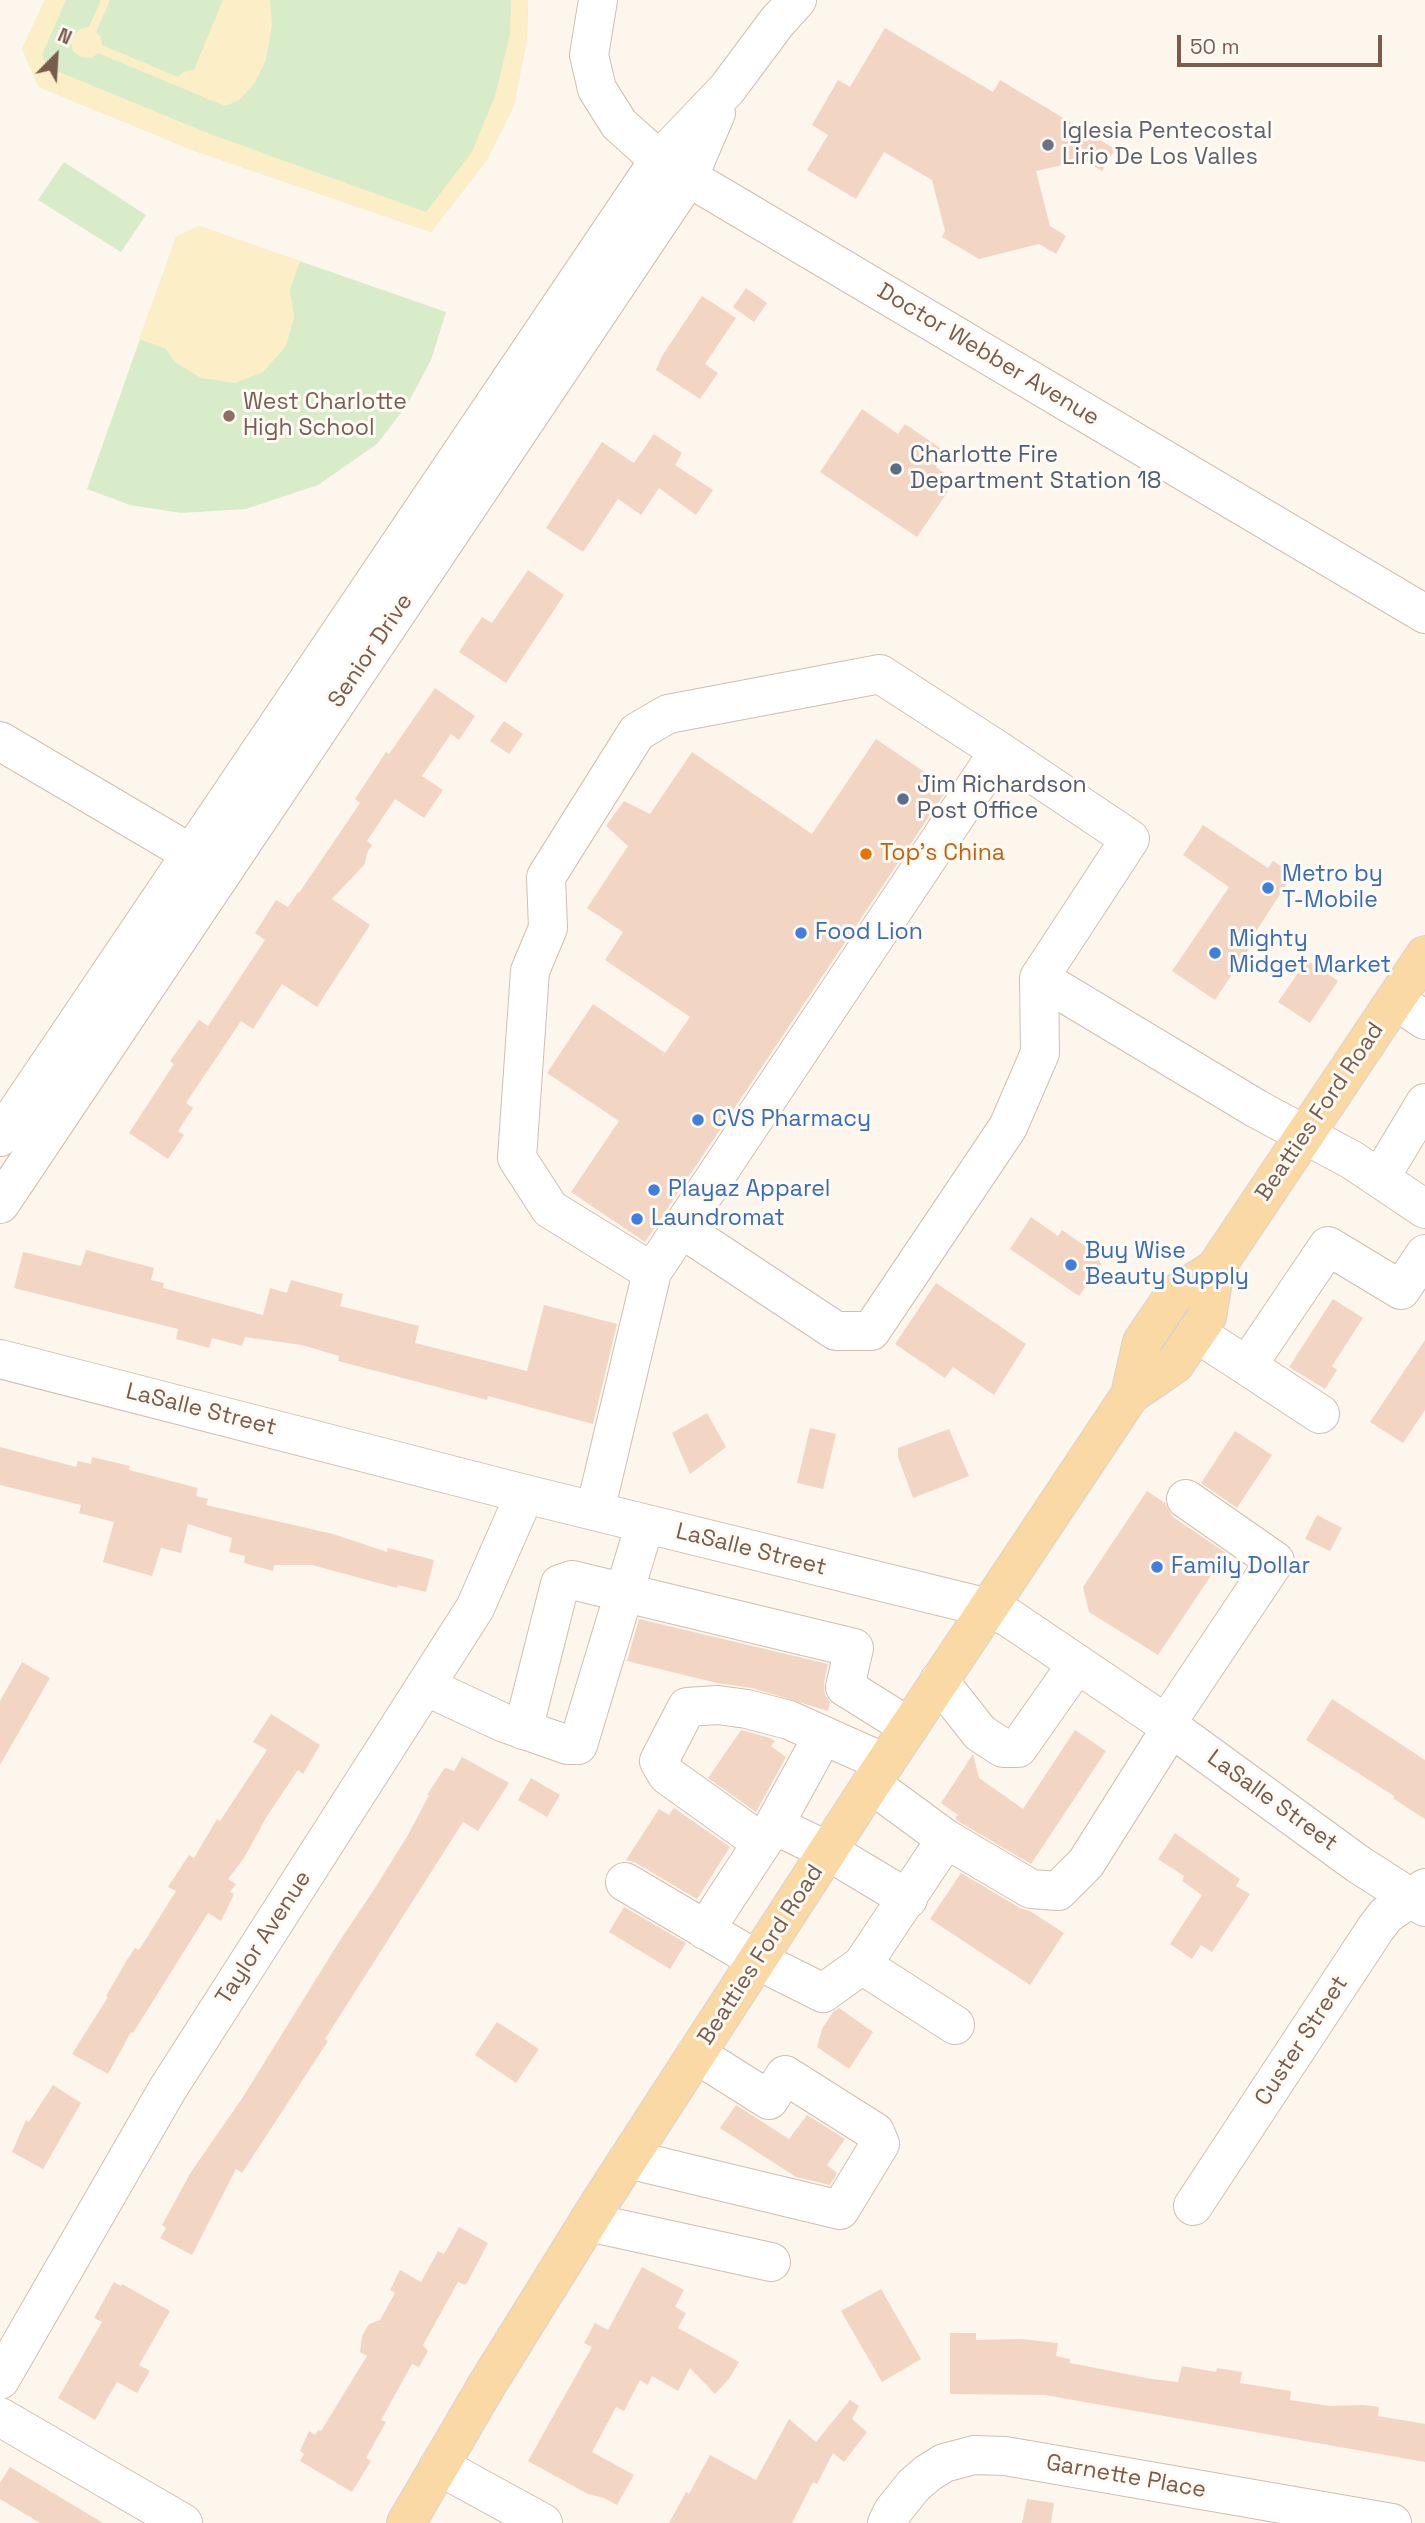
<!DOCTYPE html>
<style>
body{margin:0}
#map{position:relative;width:1425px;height:2523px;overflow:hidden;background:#fdf6ec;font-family:"Space Grotesk",sans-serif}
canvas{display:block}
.north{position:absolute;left:21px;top:21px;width:70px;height:70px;-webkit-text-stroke:5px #fffaf3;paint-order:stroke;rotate:24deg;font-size:19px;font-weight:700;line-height:28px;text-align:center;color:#7a5c4d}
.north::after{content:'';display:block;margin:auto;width:24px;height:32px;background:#7a5c4d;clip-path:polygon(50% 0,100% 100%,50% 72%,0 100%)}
.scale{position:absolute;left:1177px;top:35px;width:205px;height:32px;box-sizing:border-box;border:4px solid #7a5c4d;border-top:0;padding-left:9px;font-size:21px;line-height:24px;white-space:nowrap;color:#7a5c4d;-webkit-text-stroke:5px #fffaf3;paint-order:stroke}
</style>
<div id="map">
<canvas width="1425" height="2523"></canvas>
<div class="north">N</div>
<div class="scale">50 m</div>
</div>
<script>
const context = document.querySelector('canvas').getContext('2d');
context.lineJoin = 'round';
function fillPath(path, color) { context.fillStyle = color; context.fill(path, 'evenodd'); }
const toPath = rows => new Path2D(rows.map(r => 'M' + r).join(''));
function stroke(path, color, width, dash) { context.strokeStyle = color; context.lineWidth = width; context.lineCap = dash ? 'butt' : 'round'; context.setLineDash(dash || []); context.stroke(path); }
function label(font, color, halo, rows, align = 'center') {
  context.font = font + ' "Space Grotesk",sans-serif'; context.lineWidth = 6; context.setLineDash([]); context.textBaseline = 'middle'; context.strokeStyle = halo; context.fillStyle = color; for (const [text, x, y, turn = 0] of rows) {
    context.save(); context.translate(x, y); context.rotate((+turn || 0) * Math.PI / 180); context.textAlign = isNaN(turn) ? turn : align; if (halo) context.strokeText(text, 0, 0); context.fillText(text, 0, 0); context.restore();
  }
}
fillPath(toPath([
 [45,0,528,0,527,39,514,105,486,161,431,232,195,151,39,87,22,49],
 [64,162,146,215,121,252,38,200],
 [199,226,446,312,431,360,407,405,377,444,318,485,246,509,181,513,130,505,87,489,176,237]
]), '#d8ecc9');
fillPath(toPath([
 [45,0,66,0,42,55,47,67,210,134,426,212,472,152,495,96,510,34,511,0,528,0,527,39,514,105,486,161,431,232,195,151,39,87,22,49],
 [101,0,110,0,96,32,101,37,102,45,178,77,183,72,194,70,223,0,270,0,272,25,266,60,254,84,239,100,225,106,98,53,92,58,81,57,73,51,71,44,74,35,80,29,89,27],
 [199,226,300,261,290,290,294,318,286,346,263,372,235,383,201,378,175,362,166,349,139,339,176,237]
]), '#fcefc7');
fillPath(toPath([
 [885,28,993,92,1000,80,1115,149,1102,171,1084,160,1036,171,1050,226,1066,236,1056,254,1039,244,979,259,942,237,945,231,932,180,884,152,856,199,807,170,828,135,812,125,838,80,850,87],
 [746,288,767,303,754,322,733,307],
 [702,296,736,318,705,364,718,373,700,399,656,370,662,356],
 [862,409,898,434,905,424,943,450,936,467,955,481,917,537,820,472],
 [654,434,682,453,675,465,713,490,696,515,659,488,641,515,618,499,583,552,546,528,602,442,634,463],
 [528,570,564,595,506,683,459,652,482,617,492,623],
 [435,688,475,716,459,740,451,734,422,776,443,790,424,818,395,799,367,841,372,845,367,853,365,864,332,899,370,925,317,1007,282,984,253,1029,241,1021,186,1103,193,1108,178,1131,184,1135,168,1159,129,1133,174,1064,170,1061,199,1020,208,1026,265,940,255,933,276,900,288,907,298,892,299,893,360,803,355,799,386,752,389,754],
 [504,721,523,734,509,754,490,741],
 [876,739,948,788,645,1242,571,1192,619,1121,547,1073,593,1004,665,1053,690,1017,605,960,623,932,587,908,628,846,606,826,624,801,650,814,692,752,812,834],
 [1203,825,1268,868,1273,861,1293,874,1255,933,1258,935,1215,1000,1172,971,1229,887,1183,855],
 [1307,960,1338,981,1310,1023,1278,1002],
 [1031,1217,1058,1236,1062,1230,1095,1253,1101,1264,1079,1296,1010,1249],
 [86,1250,154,1268,151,1280,164,1283,163,1288,263,1315,270,1288,287,1293,291,1280,343,1294,340,1306,419,1326,415,1343,527,1371,544,1305,617,1324,593,1424,488,1396,487,1400,338,1361,339,1356,302,1345,245,1337,242,1346,212,1338,209,1348,176,1339,178,1329,14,1288,23,1252,81,1266],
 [936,1283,1026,1344,994,1395,953,1367,945,1378,895,1344],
 [1333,1299,1363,1318,1332,1366,1337,1370,1325,1389,1289,1367],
 [1425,1340,1425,1410,1403,1443,1370,1422],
 [707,1413,726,1447,690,1474,672,1433],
 [810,1428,836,1434,823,1489,797,1483],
 [949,1429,969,1476,913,1498,898,1457,898,1448],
 [1235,1431,1272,1455,1237,1508,1201,1483],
 [0,1447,76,1467,78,1461,91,1464,92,1457,130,1466,129,1470,198,1488,196,1496,208,1499,206,1505,333,1534,387,1552,388,1548,434,1560,426,1592,398,1585,397,1588,312,1565,274,1565,273,1571,244,1563,245,1556,229,1552,232,1538,188,1524,181,1553,161,1548,152,1576,103,1562,114,1522,79,1513,81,1505,0,1485],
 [1147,1491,1165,1503,1173,1517,1226,1553,1158,1655,1089,1612,1083,1587],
 [1317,1515,1342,1528,1330,1551,1305,1539],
 [639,1619,828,1664,824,1683,825,1695,830,1702,828,1711,752,1688,717,1683,627,1661],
 [22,1662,50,1678,0,1765,0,1701],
 [1332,1699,1425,1760,1425,1819,1394,1799,1394,1796,1306,1740],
 [271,1714,320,1745,303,1774,298,1770,267,1816,244,1858,228,1879,236,1884,230,1892,234,1894,221,1921,208,1913,133,2033,131,2032,108,2074,72,2054,108,1997,106,1996,127,1960,135,1948,139,1950,176,1891,168,1887,189,1855,194,1858,217,1819,220,1821,267,1750,253,1742],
 [741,1730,770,1738,775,1741,771,1746,786,1757,756,1812,708,1778],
 [1075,1730,1106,1751,1031,1864,958,1821,955,1818,958,1815,941,1803,973,1754,979,1778,1023,1809],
 [462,1757,509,1783,478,1831,463,1822,325,2039,328,2041,242,2173,236,2169,192,2255,160,2238,166,2228,162,2225,191,2172,241,2100,339,1942,375,1888,408,1835,429,1795,427,1795,444,1769,446,1768,454,1771],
 [531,1778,560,1795,547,1817,518,1800],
 [674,1808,730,1847,697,1899,636,1863,626,1860,659,1809,669,1815],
 [1175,1833,1240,1879,1236,1886,1250,1894,1212,1952,1201,1945,1192,1959,1170,1944,1202,1895,1182,1881,1184,1876,1158,1859],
 [961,1873,1020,1908,1030,1911,1064,1933,1030,1985,930,1919],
 [624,1907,686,1943,670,1969,609,1932],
 [839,2008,873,2032,849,2069,817,2047,822,2029,833,2012],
 [497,2022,539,2049,516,2083,475,2055],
 [53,2085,81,2103,43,2169,12,2152,26,2120,29,2122],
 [736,2105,789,2139,807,2115,845,2139,827,2165,837,2173,830,2185,796,2177,720,2128],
 [459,2227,488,2243,467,2283,465,2285,458,2282,423,2345,428,2351,419,2367,412,2364,381,2420,386,2422,366,2458,371,2461,352,2492,300,2461,304,2454,300,2451,309,2431,315,2435,318,2430,321,2431,367,2356,360,2352,362,2336,369,2324,380,2320,395,2293,390,2290,400,2270,421,2282,438,2251,444,2254],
 [642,2267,684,2290,675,2307,686,2313,678,2328,739,2362,729,2379,715,2394,690,2368,678,2391,652,2376,648,2385,640,2380,624,2411,616,2407,592,2452,634,2475,617,2505,604,2498,588,2494,528,2461,592,2347,584,2343,595,2323,608,2330],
 [114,2282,121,2286,122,2284,170,2311,139,2365,150,2371,137,2393,117,2382,95,2420,58,2398,102,2322,94,2318],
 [881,2289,921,2359,882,2382,841,2311],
 [950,2333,976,2333,976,2340,1021,2339,1058,2343,1056,2356,1070,2359,1070,2363,1152,2379,1178,2382,1182,2366,1216,2372,1217,2368,1242,2372,1240,2383,1291,2391,1290,2400,1330,2406,1363,2405,1379,2407,1378,2416,1425,2424,1425,2462,1045,2395,950,2394],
 [850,2400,859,2406,852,2419,867,2432,844,2462,833,2453,817,2484,813,2482,792,2523,669,2523,686,2492,689,2494,710,2455,756,2480,789,2419,816,2442],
 [10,2467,103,2523,40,2523,0,2499,0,2483],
 [1027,2499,1054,2503,1051,2523,1022,2523]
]), '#f3d5c3');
const minor = toPath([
 [598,0,589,55,597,89,619,124,659,160,1425,614],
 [0,741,212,866],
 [1039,978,1257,1109,1352,1160,1425,1209],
 [1395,1000,1425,1020],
 [0,1137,659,160,727,89,777,22,797,0],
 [1380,1178,1425,1103],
 [0,1204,688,178,716,113],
 [682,1229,836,1331,871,1331,1008,1127,1040,1053,1039,978,1130,839,999,751],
 [1196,1333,1247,1366],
 [0,1359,525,1494,988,1608,1008,1617,1166,1724,1358,1864,1425,1907],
 [1320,1414,1247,1366,1328,1246,1401,1290,1425,1254],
 [595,1511,652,1272,999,751,880,674,668,714,637,732,546,877,548,928,530,971,517,1158,550,1209,652,1272],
 [939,1681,980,1733,1003,1748,1018,1748,1077,1664],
 [425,1686,502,1722,568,1745,578,1745,645,1524],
 [1166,1724,1275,1561,1186,1499],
 [523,1730,560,1584,572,1580,854,1648,845,1687,909,1727],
 [885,1763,789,1720,747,1709,718,1705,687,1707,659,1761,667,1775,762,1843,774,1825,828,1851,908,1899],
 [774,1825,823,1736],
 [946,1839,1031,1889,1058,1891,1086,1863,1171,1728],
 [625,1882,757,1960,823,1993,862,1965,955,2025],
 [705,1930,762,1843],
 [862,1965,946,1839,871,1784],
 [628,2159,840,2210,880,2144,875,2132,785,2075,769,2100,696,2054],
 [1193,2206,1376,1928,1386,1915,1425,1888],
 [588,2222,771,2262],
 [0,2380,167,2090,475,1608,525,1494],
 [0,2417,183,2523],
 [439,2466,543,2523],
 [887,2523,893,2511,914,2485,928,2473,944,2463,974,2455,1005,2456,1392,2523]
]);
const major = toPath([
 [1130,1395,1175,1364,1207,1317,1215,1269],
 [406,2523,488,2383,601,2201,871,1784,1130,1395,1142,1342,1174,1295,1215,1269,1425,955]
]);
stroke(minor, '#d1beb0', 40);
stroke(major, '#dad1cd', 40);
stroke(minor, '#fff', 38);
stroke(major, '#fbd9a5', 38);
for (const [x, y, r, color] of [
 [1048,145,7,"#6b7280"],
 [229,416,7,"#8d6e63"],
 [896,469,7,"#5c6f8a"],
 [903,799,7,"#5c6f8a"],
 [866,854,7,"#e8710a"],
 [1268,888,7,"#3f7fe0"],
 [801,933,7,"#3f7fe0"],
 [1215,953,7,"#3f7fe0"],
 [698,1120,7,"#3f7fe0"],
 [654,1190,7,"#3f7fe0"],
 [637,1219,7,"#3f7fe0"],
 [1071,1265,7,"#3f7fe0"],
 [1157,1567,7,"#3f7fe0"]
]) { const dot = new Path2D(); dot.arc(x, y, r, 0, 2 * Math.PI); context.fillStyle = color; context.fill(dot); stroke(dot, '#fffaf3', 2.5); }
label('23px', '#5b616d', '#fffaf3', [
 ["Iglesia Pentecostal",1062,132],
 ["Lirio De Los Valles",1062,158]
], 'left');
label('23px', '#7a5c4d', '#fffaf3', [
 ["Doctor Webber Avenue",988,355,31],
 ["Senior Drive",371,651,-56],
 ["Beatties Ford Road",1320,1112,-56],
 ["LaSalle Street",201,1410,14],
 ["LaSalle Street",751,1550,14],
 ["LaSalle Street",1272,1801,36],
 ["Taylor Avenue",264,1938,-57],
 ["Beatties Ford Road",761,1955,-57],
 ["Custer Street",1302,2041,-57],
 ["Garnette Place",1126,2477,10]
]);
label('23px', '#785e54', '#fffaf3', [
 ["West Charlotte",243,403],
 ["High School",243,429]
], 'left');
label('23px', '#4e5e75', '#fffaf3', [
 ["Charlotte Fire",910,456],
 ["Department Station 18",910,482],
 ["Jim Richardson",917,786],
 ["Post Office",917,812]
], 'left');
label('23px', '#c56008', '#fffaf3', [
 ["Top's China",880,854]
], 'left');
label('23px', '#366cbe', '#fffaf3', [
 ["Metro by",1282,875],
 ["T-Mobile",1282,901],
 ["Food Lion",815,933],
 ["Mighty",1229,940],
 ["Midget Market",1229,966],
 ["CVS Pharmacy",712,1120],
 ["Playaz Apparel",668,1190],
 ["Laundromat",651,1219],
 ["Buy Wise",1085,1252],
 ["Beauty Supply",1085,1278],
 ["Family Dollar",1171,1567]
], 'left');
</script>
